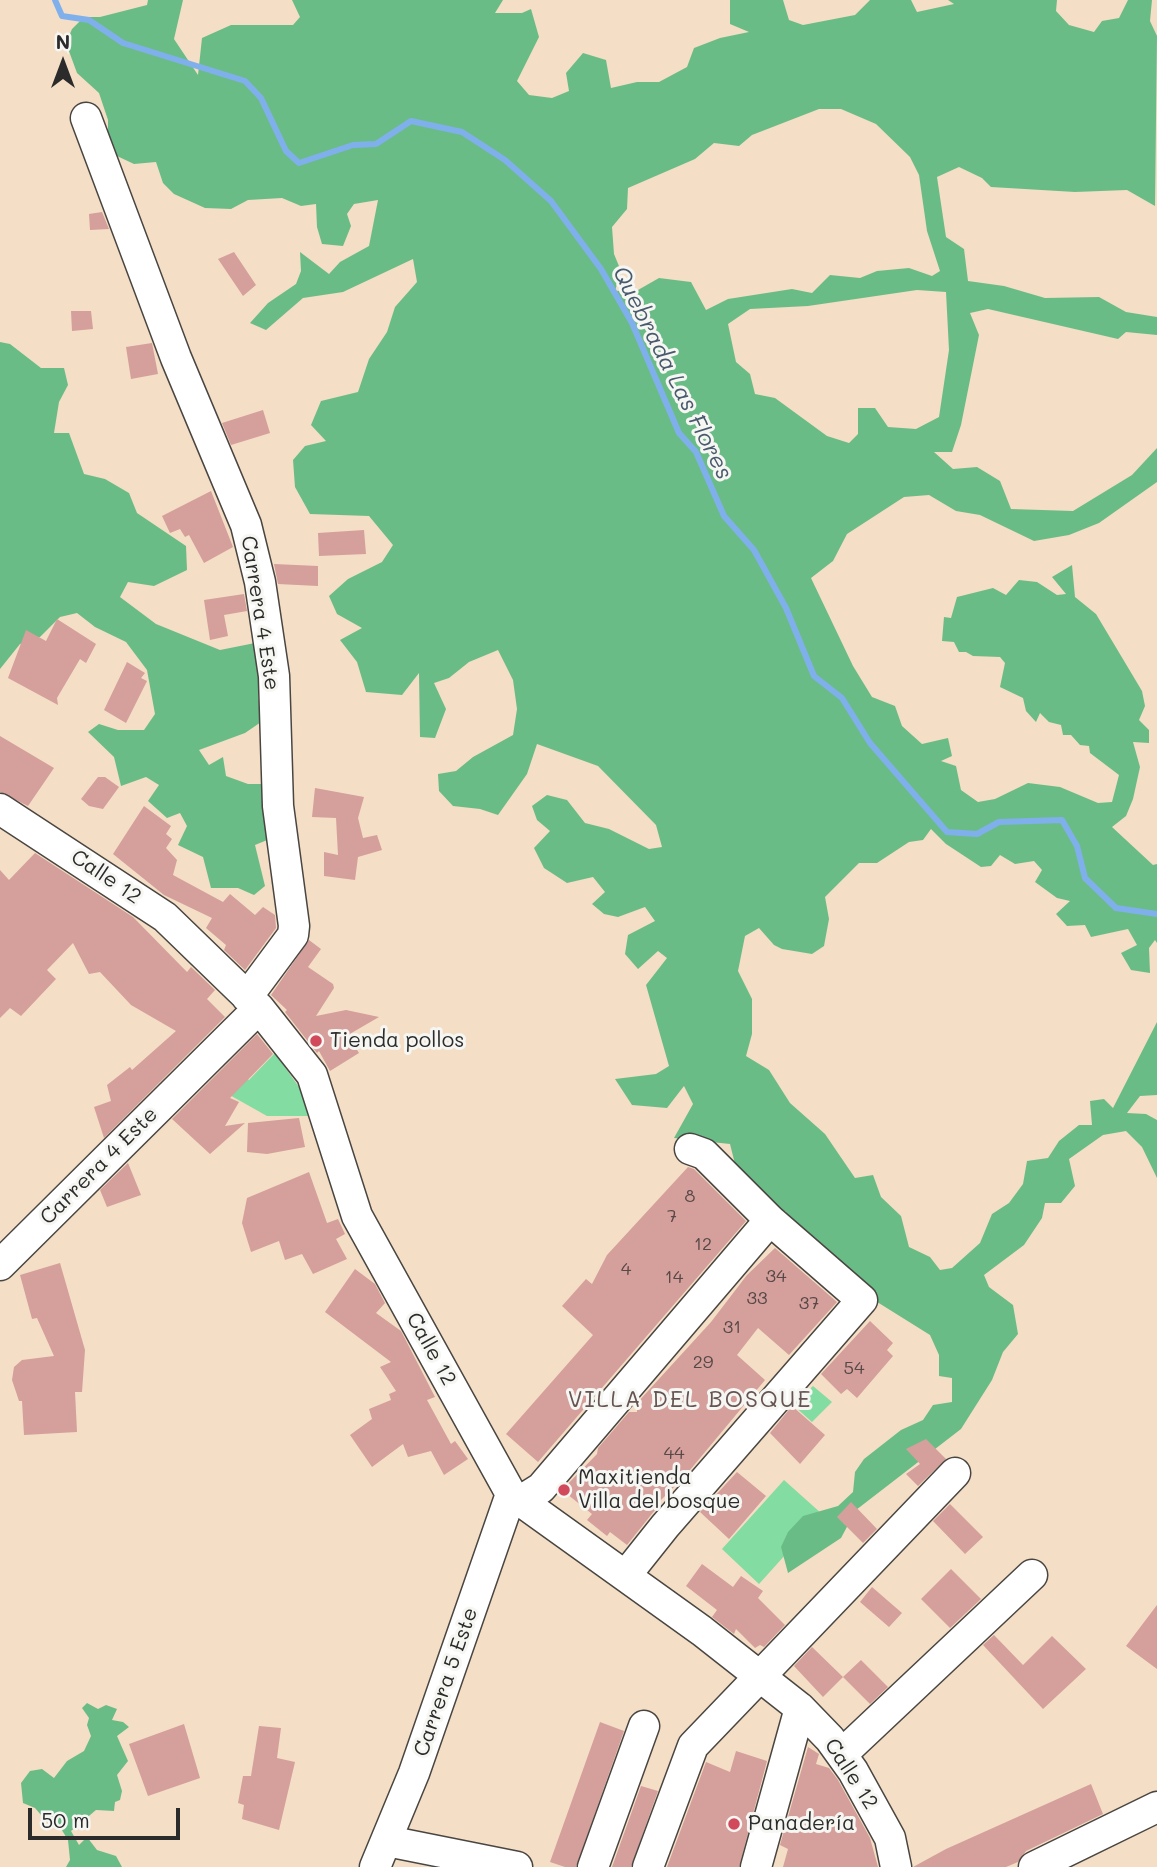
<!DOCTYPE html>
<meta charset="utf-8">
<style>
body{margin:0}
#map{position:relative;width:1157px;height:1867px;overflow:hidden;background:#f4dec5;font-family:Mali,sans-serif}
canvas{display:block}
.north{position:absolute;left:28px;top:28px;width:70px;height:70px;-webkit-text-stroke:5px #f6f6f2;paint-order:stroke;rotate:0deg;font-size:19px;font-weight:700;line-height:28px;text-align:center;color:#2b2b2b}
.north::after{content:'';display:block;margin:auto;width:24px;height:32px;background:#2b2b2b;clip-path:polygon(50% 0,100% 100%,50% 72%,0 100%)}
.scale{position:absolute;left:28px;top:1808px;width:152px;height:32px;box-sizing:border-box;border:4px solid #2b2b2b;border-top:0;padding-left:9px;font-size:21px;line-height:24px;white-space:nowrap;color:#2b2b2b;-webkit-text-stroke:5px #f6f6f2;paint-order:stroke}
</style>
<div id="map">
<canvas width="1157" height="1867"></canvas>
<div class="north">N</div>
<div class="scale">50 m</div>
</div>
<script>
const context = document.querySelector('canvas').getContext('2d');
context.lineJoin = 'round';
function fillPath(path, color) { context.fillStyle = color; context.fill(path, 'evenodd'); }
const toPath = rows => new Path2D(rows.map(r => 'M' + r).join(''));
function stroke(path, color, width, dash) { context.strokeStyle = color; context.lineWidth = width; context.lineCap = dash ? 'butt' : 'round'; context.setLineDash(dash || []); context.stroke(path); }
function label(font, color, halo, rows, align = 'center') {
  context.font = font + ' Mali,sans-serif'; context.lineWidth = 6; context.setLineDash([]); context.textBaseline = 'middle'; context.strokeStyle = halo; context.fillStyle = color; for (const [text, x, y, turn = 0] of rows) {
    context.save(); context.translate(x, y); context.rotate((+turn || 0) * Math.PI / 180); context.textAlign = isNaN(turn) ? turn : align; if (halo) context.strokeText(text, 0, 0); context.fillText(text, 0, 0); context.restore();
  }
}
fillPath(toPath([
 [275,1053,301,1090,308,1116,267,1116,219,1089,237,1071,249,1080],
 [813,1386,832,1402,812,1422,793,1405],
 [784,1480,822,1514,759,1584,722,1549]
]), '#83dca1');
fillPath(toPath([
 [148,0,183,0,174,39,198,75,202,38,231,25,293,25,300,17,292,0,503,0,495,13,522,13,531,9,539,37,517,81,529,95,552,98,569,91,566,73,583,53,606,60,611,88,637,82,659,82,687,67,694,48,720,38,749,32,730,24,730,0,783,0,789,20,803,25,855,15,870,0,911,0,917,12,954,4,948,0,1057,0,1056,11,1069,25,1094,32,1102,21,1119,18,1128,0,1152,0,1150,21,1157,36,1155,206,1127,190,1075,192,991,187,982,178,959,167,937,177,946,237,964,249,968,281,1004,286,1045,298,1099,297,1126,312,1157,317,1157,335,1126,332,1118,339,988,309,970,313,979,335,961,425,952,452,934,452,953,469,977,467,1000,481,1011,509,1073,511,1132,475,1157,448,1157,482,1099,523,1069,535,1034,541,980,515,956,511,929,495,904,497,847,534,833,561,811,578,853,666,872,697,895,706,902,726,922,744,948,738,952,756,941,761,956,766,961,790,978,802,995,799,1028,783,1060,787,1098,803,1112,802,1119,775,1090,753,1089,746,1080,745,1071,735,1063,735,1061,725,1049,722,1040,713,1036,722,1026,711,1023,698,1000,687,1005,663,1000,657,973,656,966,652,959,652,954,642,942,641,944,617,951,618,957,597,993,588,1006,595,1019,580,1037,582,1057,595,1066,594,1052,577,1072,565,1075,597,1096,614,1142,691,1145,706,1139,720,1149,730,1149,743,1133,742,1140,767,1133,799,1126,816,1112,827,1153,865,1157,864,1157,943,1155,940,1149,948,1150,973,1131,970,1121,953,1137,945,1128,929,1091,937,1085,925,1067,926,1056,914,1070,901,1057,898,1035,882,1042,870,1034,861,1015,864,1000,855,991,866,981,867,946,844,931,829,923,840,909,842,877,863,859,863,825,897,829,919,824,946,812,954,782,949,774,945,759,928,745,936,738,971,752,999,752,1034,746,1056,769,1070,790,1103,825,1134,855,1178,873,1175,881,1197,901,1216,909,1247,930,1257,940,1270,952,1268,980,1243,992,1214,1009,1203,1023,1184,1027,1161,1048,1158,1059,1141,1079,1125,1092,1125,1090,1101,1104,1099,1113,1108,1157,1022,1157,1095,1140,1096,1127,1113,1146,1114,1157,1120,1157,1178,1142,1147,1126,1131,1103,1135,1069,1159,1075,1186,1061,1203,1045,1203,1042,1218,1024,1245,984,1275,989,1287,1013,1305,1018,1334,1003,1352,992,1380,961,1429,856,1510,841,1538,788,1573,781,1547,788,1532,803,1516,838,1506,853,1492,855,1472,864,1459,901,1430,923,1420,933,1405,952,1402,952,1378,939,1376,939,1355,930,1335,866,1295,797,1236,786,1212,767,1201,735,1164,730,1144,674,1138,693,1104,684,1086,667,1108,632,1105,615,1079,656,1074,669,1066,646,985,667,958,658,951,638,969,625,954,628,935,655,921,645,907,618,917,604,914,592,904,605,892,593,877,567,883,544,868,534,848,550,831,537,820,532,806,547,795,567,800,585,823,609,829,649,849,662,847,656,825,598,766,537,744,527,774,498,815,480,809,453,806,439,791,438,774,456,771,473,757,513,735,517,709,513,680,498,650,469,662,449,678,434,683,446,709,435,738,420,737,419,673,402,695,366,692,357,662,340,640,362,628,337,614,329,596,348,579,382,562,393,545,369,516,310,514,295,487,293,460,305,446,326,441,311,425,321,401,358,392,369,359,387,332,395,307,417,282,413,259,343,292,303,298,266,330,250,323,268,303,296,284,301,271,300,252,329,274,340,262,369,246,378,200,354,204,347,214,351,226,343,246,322,244,317,227,316,204,301,206,282,198,248,200,231,209,205,208,174,194,163,183,156,162,134,164,117,156,108,137,108,120,99,93,77,73,66,43,72,29,84,17,100,17,147,5],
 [819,109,841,109,876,124,910,157,919,175,927,231,940,271,932,276,909,268,877,271,860,278,830,275,812,293,792,289,728,299,706,310,691,282,659,278,638,290,615,291,621,271,614,254,612,227,627,209,628,188,695,159,714,143,739,146,752,135],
 [917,290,946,292,949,350,939,417,916,429,888,427,875,408,858,408,858,434,849,443,827,436,775,398,755,394,750,374,736,362,728,324,750,309,808,306],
 [0,342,10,344,41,368,64,368,68,385,59,402,54,433,69,433,84,474,105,479,129,493,137,513,186,546,187,570,154,586,128,582,120,597,156,624,220,650,255,643,260,662,258,697,264,720,245,733,199,750,209,765,223,757,226,776,248,784,274,784,277,836,255,845,265,886,254,895,238,888,211,888,203,857,178,845,187,826,180,813,167,818,148,801,159,785,146,777,121,786,114,757,88,732,99,724,118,730,144,730,155,714,147,670,126,642,95,627,77,613,60,617,40,637,20,644,0,669],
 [87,1703,98,1709,106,1705,117,1709,112,1720,123,1722,129,1727,117,1736,128,1761,117,1775,122,1791,120,1800,115,1802,114,1811,96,1810,71,1831,79,1845,87,1837,97,1850,116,1856,122,1867,66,1867,70,1860,68,1840,60,1827,47,1822,35,1808,23,1803,21,1783,30,1771,42,1769,54,1778,67,1761,84,1751,91,1736,87,1725,89,1718,82,1708]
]), '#6abc87');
stroke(toPath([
 [55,0,62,16,89,20,123,43,245,81,261,98,286,151,299,163,353,145,376,144,411,121,462,132,505,160,551,201,601,269,632,323,679,433,696,452,724,516,754,550,786,608,814,676,842,698,870,743,947,832,977,834,999,822,1062,820,1077,846,1085,878,1116,908,1157,914]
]), '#80b0eb', 6);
fillPath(toPath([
 [102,212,109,229,90,230,89,214],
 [234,252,256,285,243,296,218,259],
 [71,311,91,311,93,329,72,331],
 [152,343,158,374,131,379,126,347],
 [263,410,270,433,231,445,222,423],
 [211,491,233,547,204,563,189,535,185,537,180,529,170,533,162,516],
 [364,530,366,554,319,556,318,533],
 [274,564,318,566,318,586,278,584],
 [244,594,247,611,224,615,228,636,210,640,204,600],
 [57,619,96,644,86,663,80,659,57,698,58,705,8,678,26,630,46,641],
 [127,662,145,673,141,678,147,681,126,723,104,710],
 [0,736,54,768,28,806,0,792],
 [98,777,105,777,119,787,103,809,89,806,81,799],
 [315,788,364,797,358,818,363,838,377,835,382,850,358,857,355,880,324,876,324,852,338,855,336,818,312,817],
 [144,806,171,826,166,834,172,839,166,848,177,860,173,875,223,902,230,894,255,915,263,907,275,915,276,928,245,970,224,950,226,945,206,928,212,918,164,895,113,854],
 [35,853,133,917,187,972,191,967,215,990,207,999,225,1017,104,1138,94,1107,111,1101,107,1085,130,1067,132,1070,176,1031,131,1005,100,972,89,974,73,943,47,970,56,979,21,1016,10,1008,0,1018,0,870,9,880],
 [309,940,321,949,308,967,333,984,334,988,316,1016,346,1010,379,1017,348,1035,359,1053,330,1071,319,1051,317,1053,285,1012,287,1010,271,995],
 [257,1034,273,1054,230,1098,239,1102,225,1126,245,1123,210,1154,172,1119],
 [299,1118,305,1147,267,1154,247,1152,248,1123],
 [128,1163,141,1195,107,1207,100,1190],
 [688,1167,694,1169,746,1221,538,1462,506,1434,593,1335,562,1306,586,1279,592,1284,607,1255],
 [309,1172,327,1223,338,1219,345,1234,336,1239,347,1259,313,1274,302,1254,285,1260,279,1241,251,1252,242,1223,247,1198],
 [775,1248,837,1302,789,1355,758,1328,737,1355,765,1380,685,1476,653,1508,655,1510,627,1545,610,1532,607,1536,587,1520,592,1514,562,1490,597,1454,598,1448,629,1412,637,1412,637,1403,711,1322,747,1275],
 [60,1263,85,1350,82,1392,75,1392,77,1432,24,1435,22,1401,19,1401,12,1380,14,1367,22,1360,54,1356,37,1318,32,1319,20,1275],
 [355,1269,375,1284,385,1303,376,1313,401,1331,435,1397,427,1400,451,1444,455,1441,468,1459,444,1475,431,1451,408,1457,403,1444,372,1467,350,1435,372,1419,369,1409,391,1400,389,1394,396,1391,380,1367,391,1362,325,1312],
 [870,1321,893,1343,887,1350,893,1356,857,1398,847,1389,841,1394,821,1374],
 [792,1406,825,1435,800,1464,770,1433],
 [926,1439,946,1459,918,1486,906,1474,920,1464,906,1449],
 [737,1472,766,1496,729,1539,700,1512],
 [851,1502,877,1529,863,1543,837,1517],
 [950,1504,983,1537,965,1554,933,1521],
 [702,1564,733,1587,741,1576,763,1591,758,1598,785,1625,764,1647,760,1645,755,1648,736,1629,734,1634,712,1617,717,1610,686,1586],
 [951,1569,981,1599,950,1628,921,1599],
 [872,1587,902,1613,889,1627,860,1602],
 [1157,1605,1157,1669,1126,1646],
 [994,1635,1023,1665,1052,1636,1086,1669,1043,1709,983,1645],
 [812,1647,843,1677,823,1697,794,1666],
 [861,1660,888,1687,870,1704,843,1677],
 [600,1722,624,1731,576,1867,565,1867,550,1862],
 [184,1724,200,1778,148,1796,129,1744],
 [259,1726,281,1728,277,1758,295,1762,279,1830,242,1819,244,1805,238,1803,243,1776,251,1776],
 [808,1747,819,1754,816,1764,829,1768,838,1780,870,1838,878,1867,783,1867,788,1849,780,1845],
 [736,1751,767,1761,739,1867,667,1867,706,1762,730,1772],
 [1091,1784,1103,1814,1026,1851,1018,1862,1006,1867,913,1867,946,1849],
 [641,1786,658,1791,631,1867,612,1867]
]), '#d59f9c');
const minor = toPath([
 [86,118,176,358,246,525,260,582,274,676,278,806,294,926,293,935,247,997],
 [0,809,165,917,259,1008,312,1075,357,1216,511,1494,702,1631,800,1708,830,1739,853,1771,890,1838,896,1867],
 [0,1265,259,1008],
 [522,1500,541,1488,770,1220],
 [626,1575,665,1526,862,1300,770,1220,704,1154,690,1149],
 [842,1754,1032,1575],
 [387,1841,517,1867],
 [375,1867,414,1773,511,1494],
 [593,1867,644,1726],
 [648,1867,693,1746,955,1473],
 [756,1867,800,1708],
 [1034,1867,1157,1807]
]);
stroke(minor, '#494642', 33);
stroke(minor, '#fff', 30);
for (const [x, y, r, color] of [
 [316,1041,7,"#d1495b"],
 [564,1490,7,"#d1495b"],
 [734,1824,7,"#d1495b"]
]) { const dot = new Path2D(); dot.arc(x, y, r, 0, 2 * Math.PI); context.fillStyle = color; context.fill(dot); stroke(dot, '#f6f6f2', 2.5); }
label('18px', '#564847', null, [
 ["8",690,1196],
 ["7",672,1216],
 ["12",703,1244],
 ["4",626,1269],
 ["34",776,1276],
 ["14",674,1277],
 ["33",757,1298],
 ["37",809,1303],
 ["31",732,1327],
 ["29",703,1362],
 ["54",854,1368],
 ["44",674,1453]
]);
label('21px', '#2b2b2b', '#f6f6f2', [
 ["Carrera 4 Este",260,613,81],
 ["Calle 12",106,877,34],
 ["Carrera 4 Este",99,1166,-45],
 ["Calle 12",431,1349,61],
 ["Carrera 5 Este",446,1682,-71],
 ["Calle 12",851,1774,57]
]);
label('21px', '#2b2b2b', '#f6f6f2', [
 ["Tienda pollos",330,1041],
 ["Maxitienda",578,1478],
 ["Villa del bosque",578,1502],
 ["Panadería",748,1824]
], 'left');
label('italic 23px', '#495a6e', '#f6f6f2', [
 ["Quebrada Las Flores",672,373,63]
]);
context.letterSpacing = '2px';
label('23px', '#665453', '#f6f6f2', [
 ["VILLA DEL BOSQUE",690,1400]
]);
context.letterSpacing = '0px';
</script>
